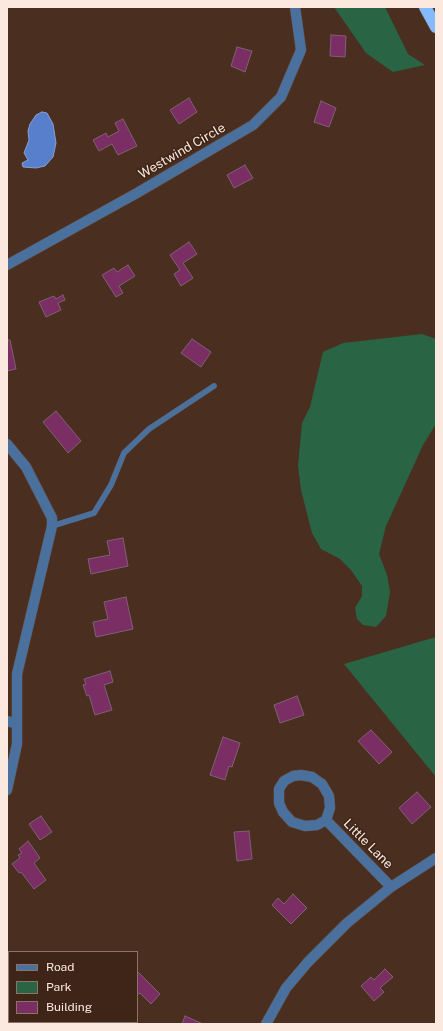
<!DOCTYPE html>
<style>
body{margin:0}
#map{position:relative;width:443px;height:1031px;overflow:hidden;background:#4a2f21;font-family:"Public Sans",sans-serif}
canvas{display:block}
.frame{position:absolute;inset:0;border:8px solid #fbe9e0;pointer-events:none}
.legend{position:absolute;left:8px;top:951px;width:130px;height:72px;box-sizing:border-box;background:#3f2517;border:1px solid #8a7367;margin:0;padding:5px 7px;list-style:none;font-size:12px;color:#fbe9e0}
.legend li{display:flex;align-items:center;gap:8px;height:20px}
.legend b{width:20px;border:1px solid #8a7367}
</style>
<div id="map">
<canvas width="443" height="1031"></canvas>
<div class="frame"></div>
<ul class="legend">
<li><b style="height:5px;background:#4a709d"></b>Road</li>
<li><b style="height:11px;background:#296445"></b>Park</li>
<li><b style="height:11px;background:#7a2e64"></b>Building</li>
</ul>
</div>
<script>
const context = document.querySelector('canvas').getContext('2d');
context.lineJoin = 'round';
function fillPath(path, color) { context.fillStyle = color; context.fill(path, 'evenodd'); }
const toPath = rows => new Path2D(rows.map(r => 'M' + r).join(''));
function stroke(path, color, width, dash) { context.strokeStyle = color; context.lineWidth = width; context.lineCap = dash ? 'butt' : 'round'; context.setLineDash(dash || []); context.stroke(path); }
function label(font, color, halo, rows, align = 'center') {
  context.font = font + ' "Public Sans",sans-serif'; context.lineWidth = 3; context.setLineDash([]); context.textBaseline = 'middle'; context.strokeStyle = halo; context.fillStyle = color; for (const [text, x, y, turn = 0] of rows) {
    context.save(); context.translate(x, y); context.rotate((+turn || 0) * Math.PI / 180); context.textAlign = isNaN(turn) ? turn : align; if (halo) context.strokeText(text, 0, 0); context.fillText(text, 0, 0); context.restore();
  }
}
fillPath(toPath([
 [334,7,385,7,408,54,425,65,393,72,366,53],
 [422,334,436,339,436,424,423,445,386,526,379,554,387,575,390,592,386,616,376,627,363,625,357,619,355,608,362,596,362,586,351,570,340,559,321,549,312,533,301,490,298,466,302,423,310,407,323,352,343,343],
 [436,637,436,777,344,664]
]), '#296445');
const water = toPath([
 [42,112,47,113,53,124,56,143,53,157,45,166,36,168,23,167,22,163,28,160,24,153,29,140,28,131,30,124,36,115,42,112]
]);
fillPath(water, '#577fcc');
stroke(water, '#889fd2', 1);
const building = toPath([
 [331,35,346,36,345,57,330,56,331,35],
 [237,47,252,51,245,72,231,66,237,47],
 [189,98,197,112,179,124,170,110,189,98],
 [321,101,336,108,329,127,314,122,321,101],
 [123,119,137,146,118,155,112,144,99,151,93,140,106,133,108,137,119,131,115,123,123,119],
 [245,165,253,178,234,188,227,175,245,165],
 [189,242,197,254,183,263,193,278,181,286,174,274,180,270,170,255,189,242],
 [128,265,135,276,119,286,123,293,116,297,102,275,114,268,117,272,128,265],
 [63,295,65,300,58,303,61,310,46,317,39,302,54,296,56,299,63,295],
 [192,339,211,352,201,367,181,353,192,339],
 [7,340,10,340,16,369,7,371,7,340],
 [56,411,81,441,68,453,43,422,56,411],
 [123,538,128,566,91,574,88,559,110,555,107,541,123,538],
 [126,597,133,629,96,637,93,622,108,619,104,602,126,597],
 [110,671,113,682,104,685,112,710,95,715,89,695,87,696,83,685,86,684,84,679,110,671],
 [297,696,304,715,280,723,274,705,297,696],
 [371,730,392,752,379,764,358,741,371,730],
 [223,737,240,743,232,767,229,766,225,780,210,775,223,737],
 [417,792,431,807,412,824,399,808,417,792],
 [41,816,52,832,40,840,29,824,41,816],
 [249,831,252,859,237,861,234,832,249,831],
 [28,841,40,858,34,863,46,880,34,889,21,872,19,873,12,864,20,858,18,855,22,853,19,849,28,841],
 [293,894,307,908,291,924,272,905,278,898,284,904,293,894],
 [385,969,393,977,380,988,384,992,374,1001,361,986,371,977,374,980,385,969],
 [137,971,160,994,151,1004,140,993,137,995,137,971],
 [185,1016,203,1024,182,1024,185,1016]
]);
fillPath(building, '#7a2e64');
stroke(building, '#7e6173', 1);
const service = toPath([
 [52,526,94,513,111,485,124,453,149,429,214,386]
]);
const minor = toPath([
 [7,265,137,193,253,125,281,97,301,50,295,7],
 [7,444,26,467,52,518,52,526,17,674,17,744,7,790],
 [7,721,17,724],
 [301,775,312,777,322,784,329,796,330,808,326,820,317,825,305,826,292,822,283,812,279,803,279,789,284,781,293,776,301,775],
 [326,820,391,887],
 [106,1022,107,1024],
 [60,1024,60,1022],
 [266,1024,286,988,308,962,347,923,391,887,436,858]
]);
const motorway = toPath([
 [425,7,436,27]
]);
stroke(service, '#664d40', 6);
stroke(minor, '#664d40', 11);
stroke(motorway, '#664d40', 13);
stroke(service, '#4a709d', 5.5);
stroke(minor, '#4a709d', 10);
stroke(motorway, '#85bbfe', 12);
label('13px', '#fbe9e0', '#3f2517', [
 ["Westwind Circle",182,151,-30],
 ["Little Lane",368,844,45]
]);
</script>
